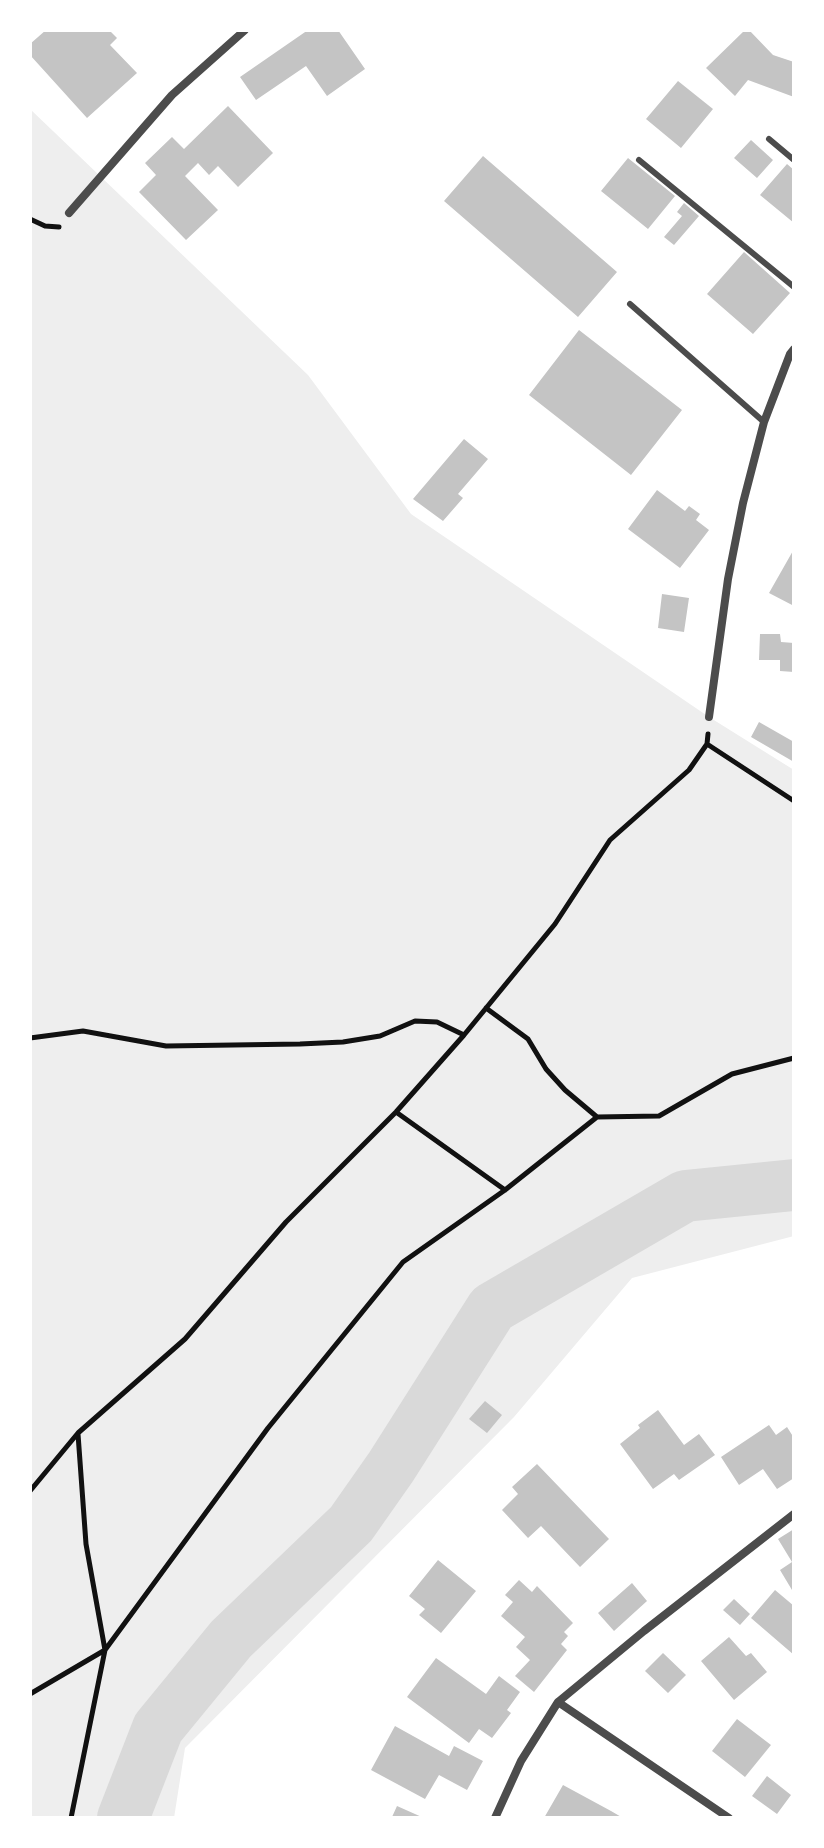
<!DOCTYPE html>
<style>
body{margin:0}
#map{position:relative;width:824px;height:1848px;overflow:hidden;background:#fff;font-family:"Archivo Narrow",sans-serif}
canvas{display:block}
.frame{position:absolute;inset:0;border:32px solid #fff;pointer-events:none}
</style>
<div id="map">
<canvas width="824" height="1848"></canvas>
<div class="frame"></div>
</div>
<script>
const context = document.querySelector('canvas').getContext('2d');
context.lineJoin = 'round';
function fillPath(path, color) { context.fillStyle = color; context.fill(path, 'evenodd'); }
const toPath = rows => new Path2D(rows.map(r => 'M' + r).join(''));
function stroke(path, color, width, dash) { context.strokeStyle = color; context.lineWidth = width; context.lineCap = dash ? 'butt' : 'round'; context.setLineDash(dash || []); context.stroke(path); }
fillPath(toPath([
 [30,109,308,375,411,514,709,717,794,770,794,1236,632,1278,514,1417,185,1748,174,1818,30,1818]
]), '#eee');
stroke(toPath([
 [123,1818,158,1728,231,1639,351,1524,391,1467,492,1308,685,1196,794,1185]
]), '#d9d9d9', 52);
fillPath(toPath([
 [46,30,109,30,117,38,110,45,137,73,87,118,30,55,30,44],
 [308,30,338,30,365,69,327,96,306,66,256,100,240,77],
 [745,30,749,30,773,55,794,62,794,97,748,80,735,96,706,68],
 [678,81,713,109,681,148,646,119],
 [228,106,273,153,238,187,218,166,209,175,198,163,185,176,218,210,186,240,139,192,156,175,145,163,172,137,184,149],
 [751,140,773,160,757,178,734,158],
 [483,156,617,272,578,317,444,201],
 [628,158,675,196,648,229,601,191],
 [787,164,794,170,794,223,760,195],
 [684,203,699,216,674,245,664,237,682,216,677,212],
 [744,252,790,293,753,334,707,294],
 [579,330,682,410,631,475,529,395],
 [464,439,488,459,458,494,463,498,443,521,413,499],
 [657,490,685,511,689,506,700,514,696,520,709,530,680,568,628,529],
 [794,549,794,606,769,593],
 [662,594,689,598,684,632,658,628],
 [760,634,780,634,781,642,794,643,794,672,780,671,780,660,759,660],
 [759,722,794,742,794,762,751,737],
 [485,1401,502,1415,487,1433,469,1419],
 [658,1410,684,1445,699,1434,715,1455,679,1480,674,1474,653,1489,620,1444,640,1428,638,1425],
 [769,1425,776,1435,787,1427,794,1438,794,1478,777,1489,763,1469,739,1485,721,1457],
 [537,1464,609,1539,580,1567,541,1526,528,1538,502,1510,518,1494,512,1487],
 [794,1529,794,1588,792,1590,780,1570,792,1562,778,1539],
 [438,1560,476,1591,441,1633,419,1615,425,1609,409,1596],
 [519,1580,532,1592,537,1586,573,1623,564,1632,568,1636,561,1644,567,1650,534,1692,515,1676,530,1660,516,1647,525,1637,501,1616,513,1602,505,1595],
 [632,1583,647,1601,614,1631,598,1613],
 [775,1590,794,1606,794,1655,751,1618],
 [734,1599,750,1614,740,1625,723,1610],
 [729,1637,746,1656,751,1653,767,1672,734,1700,701,1661],
 [663,1653,686,1675,668,1693,645,1671],
 [436,1658,486,1694,499,1676,520,1692,507,1710,511,1713,492,1738,479,1729,469,1743,407,1697],
 [737,1719,771,1745,745,1777,712,1751],
 [395,1726,449,1756,454,1746,483,1761,467,1790,439,1775,425,1799,371,1770],
 [767,1776,791,1795,777,1814,752,1796],
 [563,1785,611,1811,623,1818,544,1818],
 [397,1806,424,1818,395,1818,392,1817]
]), '#c4c4c4');
stroke(toPath([
 [30,219,45,226,59,227],
 [707,744,794,801],
 [486,1008,528,1039,546,1069,565,1090,597,1117],
 [30,1038,83,1031,166,1046,300,1044,343,1042,380,1036,415,1021,437,1022,464,1035],
 [396,1112,505,1190],
 [30,1491,78,1433,185,1339,286,1222,396,1112,464,1035,555,924,610,840,689,770,707,744,708,734],
 [30,1694,105,1650,268,1428,403,1262,505,1190,597,1117,659,1116,732,1074,794,1058],
 [71,1818,105,1650,86,1544,78,1434]
]), '#111', 5);
stroke(toPath([
 [769,139,794,160],
 [639,160,794,287],
 [630,304,764,422]
]), '#4c4c4c', 6);
stroke(toPath([
 [69,213,172,95,245,30],
 [709,717,728,579,743,503,764,422,790,354,794,349],
 [558,1702,729,1818],
 [495,1818,521,1761,558,1702,644,1631,794,1514]
]), '#4c4c4c', 8);
</script>
